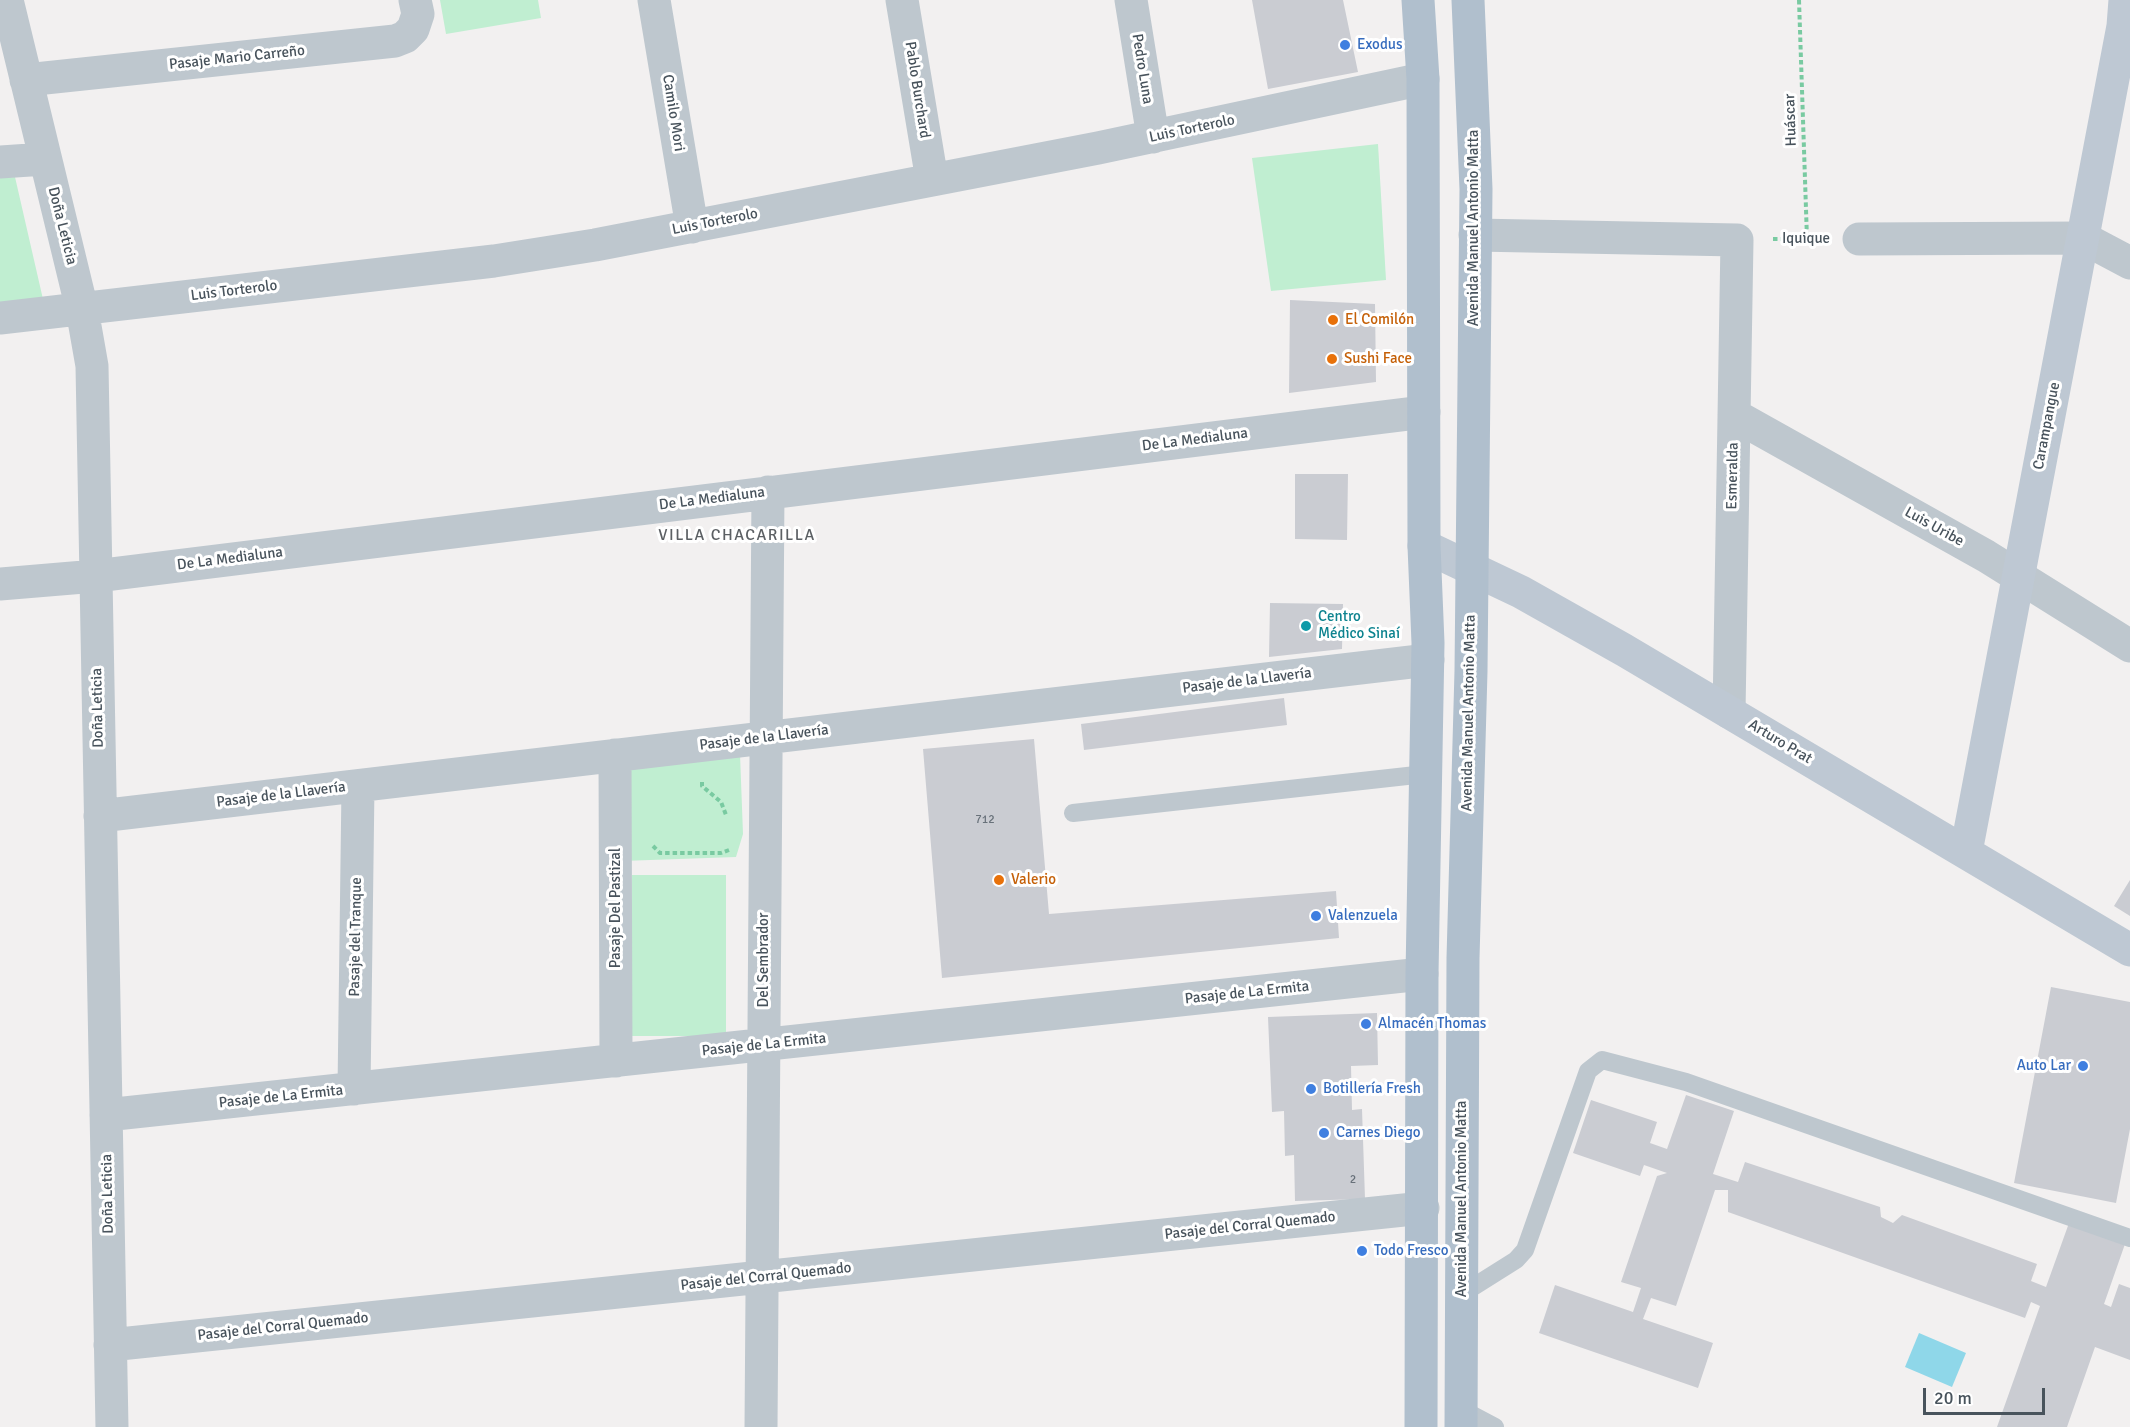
<!DOCTYPE html>
<meta charset="utf-8">
<style>
body{margin:0}
#map{position:relative;width:2130px;height:1427px;overflow:hidden;background:#f2f0f0;font-family:Signika,sans-serif}
canvas{display:block}
.scale{position:absolute;left:1923px;top:1388px;width:122px;height:27px;box-sizing:border-box;border:3px solid #48535c;border-top:0;padding-left:8px;font-size:18px;line-height:21px;white-space:nowrap;color:#48535c;-webkit-text-stroke:4px #fff;paint-order:stroke}
</style>
<div id="map">
<canvas width="2130" height="1427"></canvas>
<div class="scale">20 m</div>
</div>
<script>
const context = document.querySelector('canvas').getContext('2d');
context.lineJoin = 'round';
function fillPath(path, color) { context.fillStyle = color; context.fill(path, 'evenodd'); }
const toPath = rows => new Path2D(rows.map(r => 'M' + r).join(''));
function stroke(path, color, width, dash) { context.strokeStyle = color; context.lineWidth = width; context.lineCap = dash ? 'butt' : 'round'; context.setLineDash(dash || []); context.stroke(path); }
function label(font, color, halo, rows, align = 'center') {
  context.font = font + ' Signika,sans-serif'; context.lineWidth = 6; context.setLineDash([]); context.textBaseline = 'middle'; context.strokeStyle = halo; context.fillStyle = color; for (const [text, x, y, turn = 0] of rows) {
    context.save(); context.translate(x, y); context.rotate((+turn || 0) * Math.PI / 180); context.textAlign = isNaN(turn) ? turn : align; if (halo) context.strokeText(text, 0, 0); context.fillText(text, 0, 0); context.restore();
  }
}
fillPath(toPath([
 [440,0,538,0,541,18,446,34],
 [1378,144,1386,280,1271,291,1252,158],
 [15,177,45,308,0,312,0,178],
 [740,754,743,834,736,857,622,861,618,759],
 [632,875,726,875,726,1036,632,1036]
]), '#c0eed1');
fillPath(toPath([
 [1919,1333,1966,1353,1952,1387,1905,1367]
]), '#8fd7e9');
fillPath(toPath([
 [1252,0,1343,0,1358,72,1268,89],
 [1290,300,1375,304,1376,382,1289,393],
 [1295,474,1348,474,1347,540,1295,539],
 [1270,603,1343,604,1342,649,1269,657],
 [1284,698,1287,725,1084,750,1081,724],
 [1034,739,1049,914,1336,891,1339,938,942,978,923,749],
 [2130,880,2130,916,2114,906],
 [2051,987,2130,1002,2130,1129,2116,1203,2014,1183],
 [1377,1013,1378,1065,1351,1066,1352,1110,1362,1109,1365,1199,1295,1201,1294,1155,1285,1156,1284,1111,1272,1112,1268,1017],
 [1686,1095,1734,1111,1713,1174,1738,1182,1745,1162,1880,1207,1881,1217,1893,1223,1902,1215,2037,1264,2031,1281,2046,1287,2069,1223,2125,1244,2104,1304,2111,1307,2119,1284,2130,1288,2130,1360,2095,1347,2067,1427,1997,1427,2040,1306,2031,1302,2025,1318,1728,1212,1728,1190,1715,1190,1676,1306,1651,1298,1643,1319,1713,1343,1698,1388,1539,1333,1555,1285,1633,1312,1641,1288,1621,1282,1657,1176,1667,1173,1644,1165,1640,1176,1573,1153,1591,1100,1657,1122,1650,1143,1667,1149]
]), '#caccd2');
stroke(toPath([
 [1799,0,1807,239],
 [1773,239,1822,239],
 [702,782,702,786,721,802,726,815],
 [653,846,660,853,721,853,729,850]
]), '#79caa1', 4, [4.5, 3]);
stroke(toPath([
 [1073,813,1425,774],
 [1462,1294,1516,1260,1525,1250,1588,1071,1602,1060,1686,1082,2130,1238],
 [1461,1409,1495,1427]
]), '#bec7ce', 18);
stroke(toPath([
 [7,0,82,309,92,366,112,1427],
 [654,0,692,227],
 [902,0,932,180],
 [1131,0,1153,137],
 [26,80,395,41,405,37,413,29,418,14,415,0],
 [0,162,45,159],
 [1475,235,1737,240,1729,712],
 [1859,239,2083,238,2130,263],
 [0,318,494,261,595,245,1098,148,1423,79],
 [1734,415,1986,556,2130,646],
 [0,584,96,576,1424,412],
 [615,755,616,1061],
 [100,816,1428,660],
 [354,1089,358,786],
 [106,1115,1422,974],
 [110,1345,1423,1208],
 [761,1427,768,492]
]), '#bec7ce', 33);
stroke(toPath([
 [1424,546,1521,592,1624,650,2130,950],
 [1966,852,2123,26,2125,0]
]), '#bec8d3', 33);
stroke(toPath([
 [1418,0,1423,79,1424,546,1428,643,1422,974,1421,1427],
 [1461,1427,1463,958,1471,671,1476,189,1468,0]
]), '#b0bfcd', 33);
for (const [x, y, r, color] of [
 [1345,45,6,"#3f7fe0"],
 [1333,320,6,"#e8710a"],
 [1332,359,6,"#e8710a"],
 [1306,626,6,"#0f9aa8"],
 [999,880,6,"#e8710a"],
 [1316,916,6,"#3f7fe0"],
 [1366,1024,6,"#3f7fe0"],
 [2083,1066,6,"#3f7fe0"],
 [1311,1089,6,"#3f7fe0"],
 [1324,1133,6,"#3f7fe0"],
 [1362,1251,6,"#3f7fe0"]
]) { const dot = new Path2D(); dot.arc(x, y, r, 0, 2 * Math.PI); context.fillStyle = color; context.fill(dot); stroke(dot, '#fff', 2); }
label('12px', '#68717a', null, [
 ["712",985,820],
 ["2",1353,1180]
]);
label('15px', '#366cbe', '#fff', [
 ["Exodus",1357,45],
 ["Valenzuela",1328,916],
 ["Almacén Thomas",1378,1024],
 ["Auto Lar",2071,1066,"right"],
 ["Botillería Fresh",1323,1089],
 ["Carnes Diego",1336,1133],
 ["Todo Fresco",1374,1251]
], 'left');
label('15px', '#48535c', '#fff', [
 ["Pasaje Mario Carreño",237,58,-6],
 ["Pedro Luna",1142,69,81],
 ["Pablo Burchard",917,90,81],
 ["Camilo Mori",673,113,81],
 ["Huáscar",1791,120,-92],
 ["Luis Torterolo",1192,129,-12],
 ["Luis Torterolo",715,222,-11],
 ["Doña Leticia",62,226,76],
 ["Avenida Manuel Antonio Matta",1474,228,-90],
 ["Iquique",1806,239],
 ["Luis Torterolo",234,291,-7],
 ["Carampangue",2047,426,-79],
 ["De La Medialuna",1195,440,-7],
 ["Esmeralda",1733,476,-89],
 ["De La Medialuna",712,499,-7],
 ["Luis Uribe",1934,527,29],
 ["De La Medialuna",230,559,-7],
 ["Pasaje de la Llavería",1247,681,-7],
 ["Doña Leticia",98,708,-91],
 ["Avenida Manuel Antonio Matta",1469,713,-89],
 ["Pasaje de la Llavería",764,738,-7],
 ["Arturo Prat",1780,742,31],
 ["Pasaje de la Llavería",281,795,-7],
 ["Pasaje Del Pastizal",616,908,-90],
 ["Pasaje del Tranque",356,937,-89],
 ["Del Sembrador",764,960,-90],
 ["Pasaje de La Ermita",1247,993,-6],
 ["Pasaje de La Ermita",764,1045,-6],
 ["Pasaje de La Ermita",281,1097,-6],
 ["Doña Leticia",108,1194,-91],
 ["Avenida Manuel Antonio Matta",1462,1199,-90],
 ["Pasaje del Corral Quemado",1250,1226,-6],
 ["Pasaje del Corral Quemado",766,1277,-6],
 ["Pasaje del Corral Quemado",283,1327,-6]
]);
label('15px', '#c56008', '#fff', [
 ["El Comilón",1345,320],
 ["Sushi Face",1344,359],
 ["Valerio",1011,880]
], 'left');
label('15px', '#0d838f', '#fff', [
 ["Centro",1318,617],
 ["Médico Sinaí",1318,634]
], 'left');
context.letterSpacing = '1.5px';
label('16px', '#5c6064', '#fff', [
 ["VILLA CHACARILLA",737,536]
]);
context.letterSpacing = '0px';
</script>
